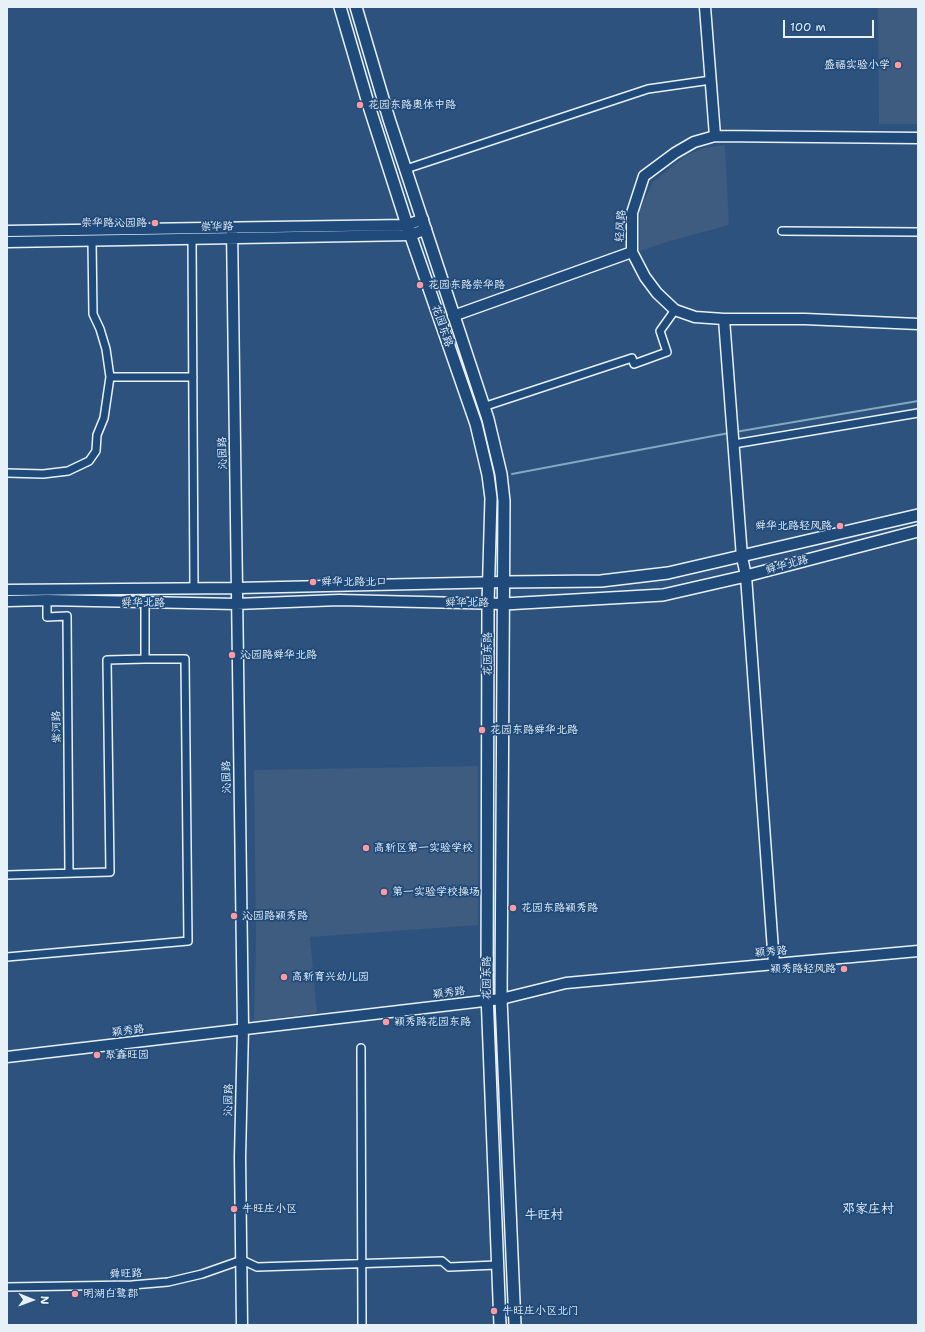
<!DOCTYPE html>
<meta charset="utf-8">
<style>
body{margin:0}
#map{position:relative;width:925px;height:1332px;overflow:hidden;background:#2d527d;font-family:"Shantell Sans",sans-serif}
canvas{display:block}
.frame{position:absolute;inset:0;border:8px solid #e8f1f8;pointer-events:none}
.north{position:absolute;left:12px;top:1280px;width:40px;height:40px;-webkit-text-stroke:3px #1f4a7a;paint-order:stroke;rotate:91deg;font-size:11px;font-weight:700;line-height:16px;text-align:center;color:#e8f1f8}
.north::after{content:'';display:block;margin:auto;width:14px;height:18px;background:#e8f1f8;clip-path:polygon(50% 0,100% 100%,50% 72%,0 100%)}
.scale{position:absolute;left:783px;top:20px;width:91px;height:18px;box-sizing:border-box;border:2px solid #e8f1f8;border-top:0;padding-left:5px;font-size:12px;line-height:14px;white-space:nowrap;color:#e8f1f8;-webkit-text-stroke:3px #1f4a7a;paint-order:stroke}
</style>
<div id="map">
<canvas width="925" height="1332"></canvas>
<div class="frame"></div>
<div class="north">N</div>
<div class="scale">100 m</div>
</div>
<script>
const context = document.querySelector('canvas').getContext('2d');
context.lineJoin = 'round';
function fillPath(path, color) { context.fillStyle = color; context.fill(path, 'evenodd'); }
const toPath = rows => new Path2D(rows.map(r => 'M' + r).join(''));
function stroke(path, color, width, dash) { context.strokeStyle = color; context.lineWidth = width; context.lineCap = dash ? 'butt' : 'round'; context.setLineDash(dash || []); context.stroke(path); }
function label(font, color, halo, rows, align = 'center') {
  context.font = font + ' "Shantell Sans","LXGW WenKai TC",sans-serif'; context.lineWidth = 3.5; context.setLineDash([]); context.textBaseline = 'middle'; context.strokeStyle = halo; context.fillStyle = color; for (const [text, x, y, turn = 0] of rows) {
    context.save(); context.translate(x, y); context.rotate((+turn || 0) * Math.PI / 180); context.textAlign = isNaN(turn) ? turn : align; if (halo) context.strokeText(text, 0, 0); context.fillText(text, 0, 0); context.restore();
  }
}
fillPath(toPath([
 [878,7,918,7,918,124,879,124],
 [725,145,729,225,670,241,640,251,640,209,653,182,685,156,704,148],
 [478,766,478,925,310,937,317,1013,254,1021,256,940,254,770]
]), '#3e5b80');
stroke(toPath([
 [735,432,918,401],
 [512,474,729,433]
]), '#83a8c0', 2);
const street = toPath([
 [406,169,648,89,711,80],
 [782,231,918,232],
 [192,239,194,588],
 [110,377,193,377],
 [483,407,632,358,634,364,667,352,660,331,675,310],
 [734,444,918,413],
 [7,473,43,474,68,471,89,461,96,451,97,435,104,418,110,377,106,349,100,329,93,314,92,241],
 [47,600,47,617,67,616,69,873],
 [7,875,110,872,107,660,145,659,145,603],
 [7,957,188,941,185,659,145,659],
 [361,1048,362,1325],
 [7,1287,132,1285,168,1282,202,1274,242,1260,257,1267,442,1261,449,1267,497,1265]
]);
const secondary = toPath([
 [715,136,918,138],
 [232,228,243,1028,240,1157,242,1325],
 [7,231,407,225,423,219],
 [7,242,411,235,426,229],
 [632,252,645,277,657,293,675,310,695,317,724,319,805,319,918,324],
 [453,316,632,252,632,213,644,176,675,153,694,142,715,136,705,7],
 [724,319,742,557,746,576,774,964],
 [7,590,237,588,504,582],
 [7,601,47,600,236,604,339,600,504,604],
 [7,1057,501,999,566,983,918,951]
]);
const primary = toPath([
 [340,7,368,103,407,225,476,424,488,475,491,498,488,603,487,994,500,1325],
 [356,7,389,119,488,419,501,474,504,501,501,999,515,1325],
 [504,582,601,581,668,573,918,515],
 [504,604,663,595,746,576,918,531]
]);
stroke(street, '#e8f1f8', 10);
stroke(secondary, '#e8f1f8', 13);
stroke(primary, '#e8f1f8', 14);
stroke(street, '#1f4a7a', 7);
stroke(secondary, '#1f4a7a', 10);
stroke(primary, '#1f4a7a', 11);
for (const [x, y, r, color] of [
 [898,65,4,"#ff9aa2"],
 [360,105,4,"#ff9aa2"],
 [155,223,4,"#ff9aa2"],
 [420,285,4,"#ff9aa2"],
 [840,526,4,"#ff9aa2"],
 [313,582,4,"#ff9aa2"],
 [232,655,4,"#ff9aa2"],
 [482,730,4,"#ff9aa2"],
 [366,848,4,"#ff9aa2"],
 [384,892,4,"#ff9aa2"],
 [513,908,4,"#ff9aa2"],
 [234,916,4,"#ff9aa2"],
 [844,969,4,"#ff9aa2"],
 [284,977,4,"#ff9aa2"],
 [386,1022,4,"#ff9aa2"],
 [97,1055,4,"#ff9aa2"],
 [234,1209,4,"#ff9aa2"],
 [75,1294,4,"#ff9aa2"],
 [494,1311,4,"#ff9aa2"]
]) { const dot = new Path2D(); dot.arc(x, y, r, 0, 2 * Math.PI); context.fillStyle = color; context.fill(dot); stroke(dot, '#1f4a7a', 1.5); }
label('11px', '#e8f1f8', '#1f4a7a', [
 ["盛福实验小学",890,65,"right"],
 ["花园东路奥体中路",368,105],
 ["崇华路沁园路",147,223,"right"],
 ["花园东路崇华路",428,285],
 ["舜华北路轻风路",832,526,"right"],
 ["舜华北路北口",321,582],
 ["沁园路舜华北路",240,655],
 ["花园东路舜华北路",490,730],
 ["高新区第一实验学校",374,848],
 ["第一实验学校操场",392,892],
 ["花园东路颖秀路",521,908],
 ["沁园路颖秀路",242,916],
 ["颖秀路轻风路",836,969,"right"],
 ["高新育兴幼儿园",292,977],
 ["颖秀路花园东路",394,1022],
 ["聚鑫旺园",105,1055],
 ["牛旺庄小区",242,1209],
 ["明湖白鹭郡",83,1294],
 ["牛旺庄小区北门",502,1311]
], 'left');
label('11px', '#e8f1f8', '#1f4a7a', [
 ["轻风路",621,226,-86],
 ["崇华路",217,227,-1],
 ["花园东路",442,326,71],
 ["沁园路",223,453,-91],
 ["舜华北路",787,565,-15],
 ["舜华北路",143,603,1],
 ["舜华北路",467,603,1],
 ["花园东路",488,654,-90],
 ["紫河路",57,727,-91],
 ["沁园路",227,777,-91],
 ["颖秀路",771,952,-5],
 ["花园东路",487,978,-90],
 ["颖秀路",449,993,-7],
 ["颖秀路",128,1031,-7],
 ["沁园路",229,1100,-89],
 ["舜旺路",126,1274,-2]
]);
label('13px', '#e8f1f8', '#1f4a7a', [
 ["邓家庄村",868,1210],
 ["牛旺村",544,1216]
]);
</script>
